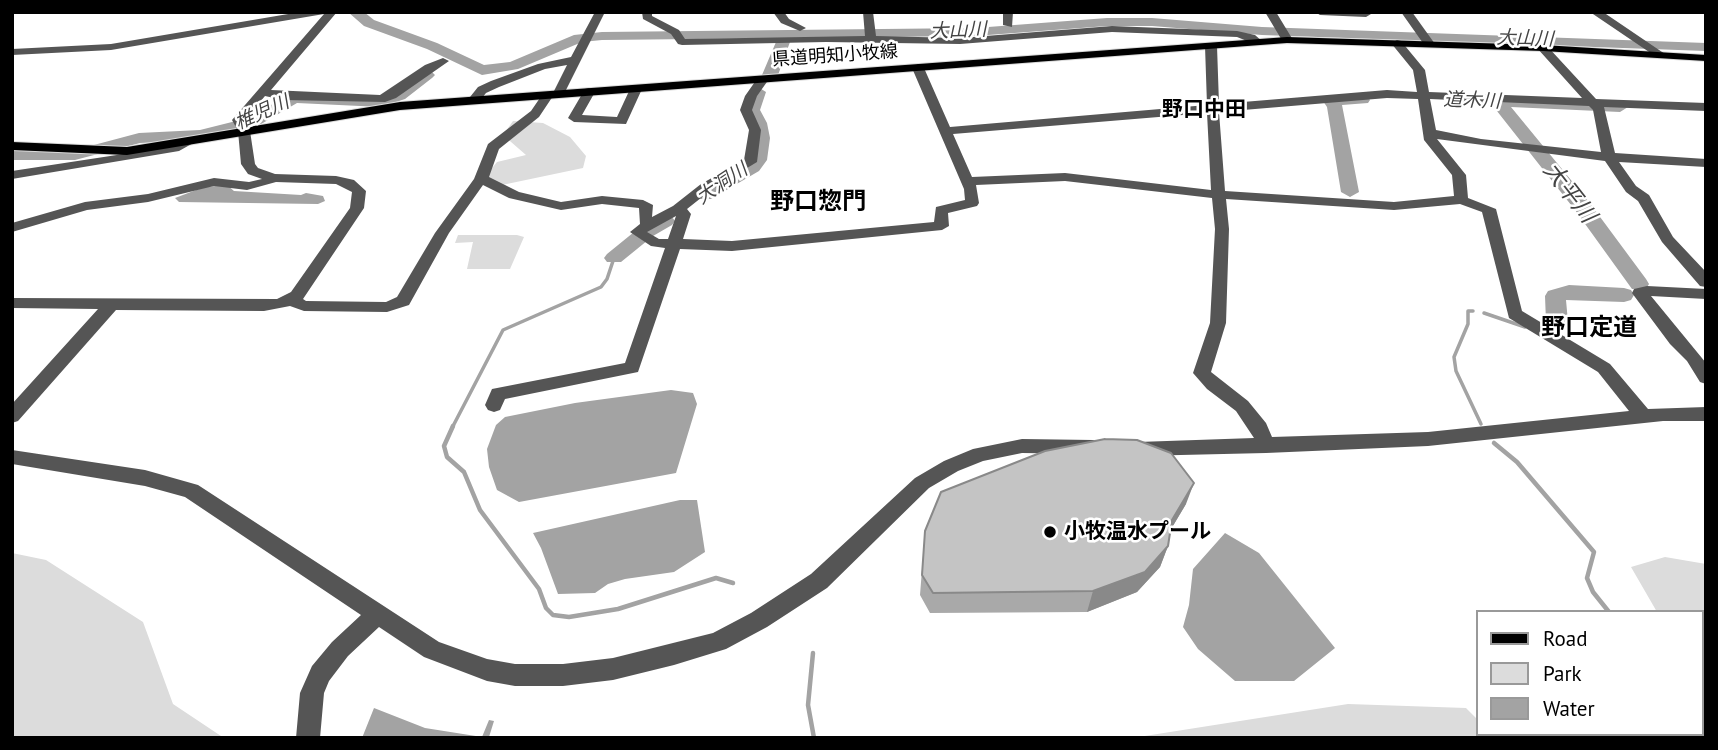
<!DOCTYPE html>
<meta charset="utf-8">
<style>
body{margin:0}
#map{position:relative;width:1718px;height:750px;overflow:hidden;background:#fff;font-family:"PT Sans",sans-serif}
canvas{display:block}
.frame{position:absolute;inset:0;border:14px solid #000;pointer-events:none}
.legend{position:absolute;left:1476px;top:610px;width:228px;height:126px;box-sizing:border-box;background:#fff;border:2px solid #999;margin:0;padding:9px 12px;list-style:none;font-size:21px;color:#000}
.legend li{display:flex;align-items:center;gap:14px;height:35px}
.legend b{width:35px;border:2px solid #999}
</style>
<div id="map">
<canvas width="1718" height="750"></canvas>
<div class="frame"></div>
<ul class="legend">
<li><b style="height:9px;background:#000"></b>Road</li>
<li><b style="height:19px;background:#dcdcdc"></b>Park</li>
<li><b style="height:19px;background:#a3a3a3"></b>Water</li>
</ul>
</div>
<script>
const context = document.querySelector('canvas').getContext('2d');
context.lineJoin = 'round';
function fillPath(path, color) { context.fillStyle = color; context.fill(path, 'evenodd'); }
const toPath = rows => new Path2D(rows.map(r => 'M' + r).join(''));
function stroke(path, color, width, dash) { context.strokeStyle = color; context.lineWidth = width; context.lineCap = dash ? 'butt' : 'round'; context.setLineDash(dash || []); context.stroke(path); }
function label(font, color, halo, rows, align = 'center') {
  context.font = font + ' "PT Sans","Noto Sans JP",sans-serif'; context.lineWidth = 5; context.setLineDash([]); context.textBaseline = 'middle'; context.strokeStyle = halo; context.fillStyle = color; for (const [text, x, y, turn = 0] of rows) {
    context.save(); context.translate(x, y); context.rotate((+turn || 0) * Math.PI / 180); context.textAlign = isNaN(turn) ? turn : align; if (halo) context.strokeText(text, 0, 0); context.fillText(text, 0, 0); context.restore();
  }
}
fillPath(toPath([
 [513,121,543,123,570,137,586,156,583,168,502,185,484,178,497,162,526,155,503,135],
 [458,235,517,235,524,237,510,269,467,269,473,242,455,243],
 [12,553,46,560,143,622,173,704,224,738,12,738],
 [1665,557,1706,564,1706,683,1702,678,1702,612,1657,612,1631,567],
 [1348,704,1466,708,1478,720,1478,734,1493,734,1496,738,1132,738]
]), '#dcdcdc');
fillPath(toPath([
 [227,185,234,191,301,195,306,193,323,196,325,201,318,204,179,202,175,198,204,187],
 [671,390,693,393,697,404,676,473,519,502,497,490,489,467,487,449,496,425,505,417,575,403],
 [680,500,697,500,705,552,674,572,625,579,608,584,595,593,558,594,541,548,533,533],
 [1225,533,1259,553,1335,648,1294,681,1235,681,1198,649,1183,627,1189,605,1193,569],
 [374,708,425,728,482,737,489,720,494,721,489,737,492,738,362,738]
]), '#a3a3a3');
stroke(toPath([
 [1473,311,1468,311,1468,324,1454,357,1456,371,1481,424],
 [1484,313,1525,327],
 [1547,328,1557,322],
 [452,428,503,330,601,287,607,279,614,258]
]), '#a3a3a3', 3.5);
stroke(toPath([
 [453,426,444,446,447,457,464,472,480,510,539,589,546,608,553,615,569,617,618,609,716,578,733,583],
 [1494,443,1517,462,1594,552,1587,578,1593,592,1609,612],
 [813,653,808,705,814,738],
 [1702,710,1706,718],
 [1694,738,1700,734]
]), '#a3a3a3', 4.5);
fillPath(toPath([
 [348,12,364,12,374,20,437,43,484,65,510,62,574,35,602,32,975,28,1107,18,1152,18,1262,27,1706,43,1706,51,1262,35,1152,26,1107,26,975,36,602,40,582,42,518,69,482,75,427,49,364,26,348,12],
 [783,38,790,42,778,75,770,80,765,78,762,75,776,42,783,38],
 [427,70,432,72,435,75,432,78,405,99,381,107,297,103,256,127,200,140,140,143,75,160,12,160,12,150,75,150,139,133,200,130,244,119,294,93,380,97,393,93,427,70],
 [758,87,766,92,760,110,767,123,770,138,767,160,759,171,711,199,697,199,695,195,697,191,749,160,752,138,751,123,744,110,750,92,758,87],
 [1362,95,1368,97,1370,100,1368,103,1342,105,1359,192,1350,197,1341,192,1327,107,1323,101,1331,96,1362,95],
 [1462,95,1626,104,1628,107,1620,112,1511,107,1589,202,1646,279,1649,284,1646,289,1632,289,1575,210,1493,106,1456,103,1454,100,1456,97,1462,95],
 [665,215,672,217,675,221,672,225,653,236,621,262,607,262,604,258,607,254,639,228,665,215],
 [1569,285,1624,288,1631,290,1634,295,1631,300,1624,302,1566,300,1568,322,1565,327,1549,327,1546,322,1545,296,1548,291,1569,285]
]), '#a3a3a3');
const major = toPath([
 [1287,37,1543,45,1706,55,1706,61,1543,51,1287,43,400,110,127,155,12,150,12,142,127,147,400,102,1287,37]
]);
stroke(major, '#dbdbdb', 2);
fillPath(toPath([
 [300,12,337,12,271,90,380,95,425,65,443,58,449,61,396,98,385,102,283,100,265,96,245,120,250,131,255,164,258,168,275,174,336,176,354,180,366,191,364,208,303,299,306,301,386,302,397,297,435,233,474,179,488,144,531,111,544,92,553,93,567,65,545,69,499,87,486,93,478,103,470,103,470,97,478,87,491,81,538,64,571,57,595,12,605,12,564,94,558,98,553,96,539,117,499,149,489,177,519,192,561,202,602,196,643,200,653,205,652,217,673,206,701,184,744,160,749,130,740,110,745,96,759,76,767,76,769,79,757,96,752,110,761,130,757,162,711,190,687,209,691,214,683,239,732,241,934,222,936,207,965,200,964,189,912,68,918,64,924,68,950,127,1207,105,1205,46,1211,43,1217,46,1219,104,1387,90,1417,92,1413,70,1391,43,1397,40,1401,41,1425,70,1429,92,1582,98,1537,48,1547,46,1596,99,1706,103,1706,111,1604,107,1615,153,1706,159,1706,167,1619,162,1636,186,1649,195,1673,237,1706,272,1706,287,1700,286,1662,242,1638,201,1626,192,1605,161,1437,139,1466,175,1468,198,1496,209,1522,311,1610,364,1648,409,1706,407,1706,421,1663,421,1428,446,1266,453,1138,456,1131,454,1129,449,1131,444,1138,442,1254,438,1236,411,1207,389,1193,373,1210,323,1215,229,1212,198,1065,181,976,185,979,203,977,206,948,213,949,226,942,230,732,251,680,249,638,372,505,399,500,410,494,412,488,410,485,405,492,389,625,363,665,248,651,246,630,232,640,224,639,208,602,204,561,210,509,198,483,185,449,233,409,305,387,312,304,311,290,306,264,311,116,310,18,421,12,423,12,404,98,309,12,308,12,298,277,299,291,292,350,208,352,192,336,184,276,182,247,190,214,186,148,202,87,210,12,232,12,223,85,202,148,194,214,178,249,182,262,179,248,174,241,164,238,131,232,120,324,14,111,50,12,55,12,49,111,44,300,12],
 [1387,98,1418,99,1424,140,1452,175,1454,196,1394,202,1225,191,1219,112,1387,98],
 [1430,99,1589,106,1593,110,1601,152,1481,139,1436,130,1430,99],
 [1207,113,1211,190,1065,173,972,177,953,134,1207,113],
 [1226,199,1394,210,1460,204,1482,212,1509,318,1598,372,1629,411,1428,432,1272,437,1266,423,1248,401,1211,372,1226,323,1229,229,1226,199],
 [676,216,668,239,659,239,647,232,676,216],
 [642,12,652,12,652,16,679,30,685,39,865,36,863,12,873,12,876,36,960,38,1112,26,1237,31,1255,35,1263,42,1257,45,1237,37,1112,32,960,44,826,42,682,45,678,44,671,34,643,19,642,12],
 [773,12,784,12,789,19,806,28,800,31,781,23,773,12],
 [1003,12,1013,12,1012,27,1003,25,1003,12],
 [1265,12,1276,12,1293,40,1291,42,1283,42,1265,12],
 [1315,12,1370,12,1371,14,1366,17,1320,15,1315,12],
 [1401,12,1412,12,1435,44,1433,46,1425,46,1401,12],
 [1590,12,1603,12,1665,54,1655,56,1590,12],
 [636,85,642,89,626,124,574,122,568,118,585,89,589,88,595,92,582,115,617,117,630,89,636,85],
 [188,138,195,142,179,151,12,179,12,171,143,151,188,138],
 [1647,286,1706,289,1706,299,1651,296,1706,363,1706,384,1700,382,1687,361,1670,344,1632,293,1634,289,1647,286],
 [1022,439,1093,440,1100,442,1102,447,1100,452,1093,454,1022,453,983,461,958,471,929,488,827,588,767,627,726,649,674,665,613,680,563,686,515,686,487,681,424,657,379,627,348,656,329,681,324,693,320,738,296,738,300,693,312,666,332,642,361,615,185,497,145,486,12,464,12,450,145,470,198,485,439,642,487,659,515,664,563,664,613,658,713,633,751,613,811,574,915,478,944,461,973,449,1022,439]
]), '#555');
fillPath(major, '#000');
fillPath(toPath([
 [1186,504,1171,529,1168,546,1160,567,1137,592,1087,612,930,613,920,595,925,531]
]), '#a9a9a9');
fillPath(toPath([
 [1194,483,1186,504,1164,541,1172,520],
 [1168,546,1160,567,1137,592,1087,612,1093,591]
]), '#898989');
const building = toPath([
 [1105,439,1137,440,1171,453,1194,483,1172,520,1168,546,1145,572,1093,591,933,593,922,575,925,531,941,492,1045,451,1105,439]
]);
fillPath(building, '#c4c4c4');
stroke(building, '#898989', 2);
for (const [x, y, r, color] of [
 [1050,532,7,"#000"]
]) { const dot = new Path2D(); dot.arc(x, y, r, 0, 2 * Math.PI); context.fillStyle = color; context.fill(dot); stroke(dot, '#fff', 2.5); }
label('18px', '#000', '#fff', [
 ["県道明知小牧線",835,56,-4]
]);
label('italic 19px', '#444', '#fff', [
 ["大山川",958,31,-2],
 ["大山川",1525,39,2],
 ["道木川",1472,101,2],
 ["椎児川",262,113,-24],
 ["大洞川",722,184,-34]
]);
label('bold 21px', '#000', '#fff', [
 ["野口中田",1204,110]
]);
label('bold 21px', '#000', '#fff', [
 ["小牧温水プール",1064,532]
], 'left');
label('italic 23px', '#444', '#fff', [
 ["大平川",1569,193,52]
]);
label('bold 24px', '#000', '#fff', [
 ["野口惣門",818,202],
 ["野口定道",1589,328]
]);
</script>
